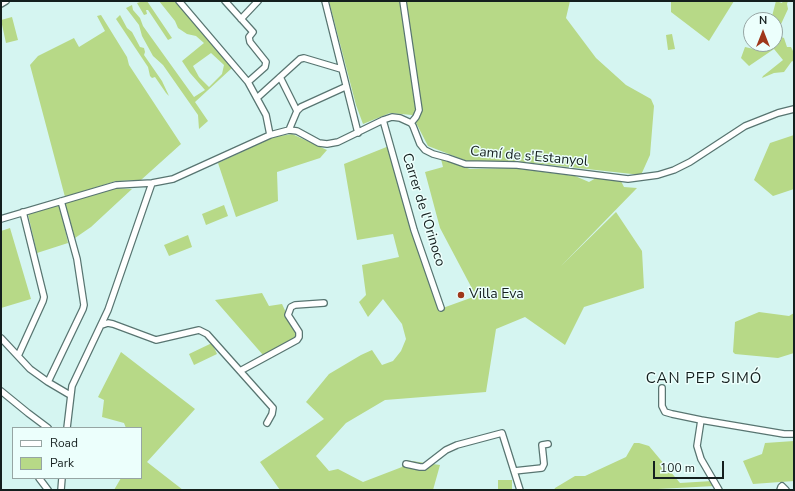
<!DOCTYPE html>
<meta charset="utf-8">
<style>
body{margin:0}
#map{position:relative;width:795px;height:491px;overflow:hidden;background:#d5f5f1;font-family:"Nunito Sans",sans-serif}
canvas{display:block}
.frame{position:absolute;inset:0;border:2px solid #141f1e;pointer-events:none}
.legend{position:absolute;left:12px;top:427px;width:130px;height:52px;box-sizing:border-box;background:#ecfffc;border:1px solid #96a5a3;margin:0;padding:5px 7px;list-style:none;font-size:12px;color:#141f1e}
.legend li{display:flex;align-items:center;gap:8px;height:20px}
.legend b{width:20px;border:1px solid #96a5a3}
.north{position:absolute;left:743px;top:12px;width:40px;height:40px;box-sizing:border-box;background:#ecfffc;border:1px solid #96a5a3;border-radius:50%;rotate:0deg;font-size:11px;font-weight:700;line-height:16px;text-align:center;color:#141f1e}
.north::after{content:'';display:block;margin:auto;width:14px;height:18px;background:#9f371a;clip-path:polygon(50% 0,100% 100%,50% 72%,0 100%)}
.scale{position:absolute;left:653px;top:461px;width:71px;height:18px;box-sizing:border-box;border:2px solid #141f1e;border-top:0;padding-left:5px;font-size:12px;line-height:14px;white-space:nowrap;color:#141f1e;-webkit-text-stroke:3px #ecfffc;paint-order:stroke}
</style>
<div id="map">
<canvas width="795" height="491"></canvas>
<div class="frame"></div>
<ul class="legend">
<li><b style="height:5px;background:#fff"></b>Road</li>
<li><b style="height:11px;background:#b7d987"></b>Park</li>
</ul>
<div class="north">N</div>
<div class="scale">100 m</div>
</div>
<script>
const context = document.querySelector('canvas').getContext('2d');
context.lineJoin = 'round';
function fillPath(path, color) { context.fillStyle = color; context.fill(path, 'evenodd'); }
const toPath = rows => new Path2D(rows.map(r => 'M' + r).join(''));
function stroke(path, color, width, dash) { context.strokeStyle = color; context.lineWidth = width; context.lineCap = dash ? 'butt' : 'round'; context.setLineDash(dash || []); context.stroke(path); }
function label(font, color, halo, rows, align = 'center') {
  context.font = font + ' "Nunito Sans",sans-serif'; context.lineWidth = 3; context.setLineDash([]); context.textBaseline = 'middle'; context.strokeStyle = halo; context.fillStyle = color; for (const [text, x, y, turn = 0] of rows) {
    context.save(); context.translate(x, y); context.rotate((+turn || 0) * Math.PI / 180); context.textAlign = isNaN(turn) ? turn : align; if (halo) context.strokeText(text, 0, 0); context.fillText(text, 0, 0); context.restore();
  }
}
fillPath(toPath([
 [143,1,147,1,172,38,168,40,148,10,146,10,147,14,144,15,137,3],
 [159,1,174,1,203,31,232,68,195,102,208,121,199,129,198,115,163,65,153,56,142,36,139,25,126,8,132,5,133,10,140,18,143,26,194,97,205,90,190,73,182,61,204,43,196,36,187,34,178,28,175,21],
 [211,53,224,65,222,74,209,87,199,77,193,66],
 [329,1,570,1,566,18,596,58,626,85,651,99,654,106,650,155,641,175,515,161,467,161,428,146,412,115,390,113,363,124,356,105],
 [671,1,734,1,709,41,671,12],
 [776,1,782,3,783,1,788,1,787,4,788,9,776,35,784,38,787,47,791,47,793,51,794,51,794,62,792,61,784,72,774,73,762,78,763,76,783,60,774,49,749,66,741,58,745,47,758,50,766,44,775,44,775,20,771,20],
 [101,15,127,57,129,65,181,144,141,180,116,181,65,197,30,65,38,56,74,38,79,47,105,31,97,16],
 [120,15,127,28,132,32,140,47,144,48,145,52,144,55,162,81,169,96,166,93,155,77,152,78,150,76,148,67,116,19],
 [12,17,18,40,6,43,1,20],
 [672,34,675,49,668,50,666,35],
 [292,134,327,150,320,158,277,172,278,201,236,217,218,163,274,137],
 [794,135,794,189,773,196,754,180,770,143],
 [389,146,412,233,440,309,476,296,440,228,425,172,443,167,441,159,470,169,513,168,575,176,589,182,596,178,621,181,624,187,637,188,561,266,616,212,642,251,644,288,584,307,565,345,525,317,496,329,486,392,385,400,346,423,316,456,329,471,338,469,363,482,402,467,405,460,440,465,433,490,280,490,260,462,324,419,306,402,329,374,361,355,372,350,382,365,393,361,401,351,406,339,402,324,383,299,368,317,359,302,366,295,362,265,399,257,393,234,357,240,344,164],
 [115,188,132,189,91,227,75,238,65,203],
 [56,205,60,206,68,243,37,253,28,214],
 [224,205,228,216,206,225,202,214],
 [10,228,31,299,1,308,1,231],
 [188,235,192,247,169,256,164,245],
 [262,293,269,306,282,304,297,336,295,339,263,355,215,300],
 [759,312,789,316,794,313,794,353,778,358,735,354,733,352,735,322],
 [212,343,217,354,194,365,189,354],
 [121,352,195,409,147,462,183,490,114,490,121,478,141,478,141,428,126,428,124,423,102,417,104,400,98,397],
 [794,441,794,481,753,484,743,461,762,454,765,443],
 [634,443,639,443,649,446,680,483,712,481,715,486,639,490,554,490,555,488,575,476,585,476,626,457],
 [498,480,512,480,512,489,498,489]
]), '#b7d987');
const minor = toPath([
 [179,1,248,82,266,115,270,135],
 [225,1,253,32,249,37,250,42,266,62,265,67,248,82],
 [325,1,358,133],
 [403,1,419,110,416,117,411,123],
 [1,4,6,1],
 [241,19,258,1],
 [280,77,297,111],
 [257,98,300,59,304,58,341,69],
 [383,120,414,230,441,308],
 [289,130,297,111,301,107,345,87],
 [1,219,116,185,152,183,173,179,270,135,289,130,297,131,319,143,327,144,338,142,383,120,392,117,400,118,411,123,413,126,420,144,425,150,433,154,448,158,465,164,517,165,628,179,658,175,674,170,690,162,745,126,778,113,794,109],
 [102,325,108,323,113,324,156,340,199,330,207,334,273,408,272,414,267,423],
 [1,338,30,369,48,382,70,395],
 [18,356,43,301,44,297,23,212],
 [240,371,297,340,299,337,299,332,288,315,291,307,295,305,324,303],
 [48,382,83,309,84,305,77,259,61,201],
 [662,388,662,406,665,412,672,414,701,420],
 [1,391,28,413,48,428],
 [67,428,72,386,108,310,152,183],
 [406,464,420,467,424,467,446,450,457,445,502,433,520,490],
 [514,471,542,468,544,464,542,445,548,444],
 [39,478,48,490],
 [61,490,62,478],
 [719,490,701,459,697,446,701,420,784,434,794,434],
 [780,490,781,487,782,486,786,490]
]);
stroke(minor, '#587571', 8);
stroke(minor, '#fff', 5.5);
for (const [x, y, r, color] of [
 [461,295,4,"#9f371a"]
]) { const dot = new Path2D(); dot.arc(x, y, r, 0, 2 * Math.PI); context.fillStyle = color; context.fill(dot); stroke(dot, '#ecfffc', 1.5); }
label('14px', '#141f1e', '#ecfffc', [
 ["Camí de s'Estanyol",529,157,5],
 ["Carrer de l'Orinoco",423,210,73]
]);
label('14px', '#141f1e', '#ecfffc', [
 ["Villa Eva",469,295]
], 'left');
context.letterSpacing = '1px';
label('15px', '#141f1e', '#ecfffc', [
 ["CAN PEP SIMÓ",704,379]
]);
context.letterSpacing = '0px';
</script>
